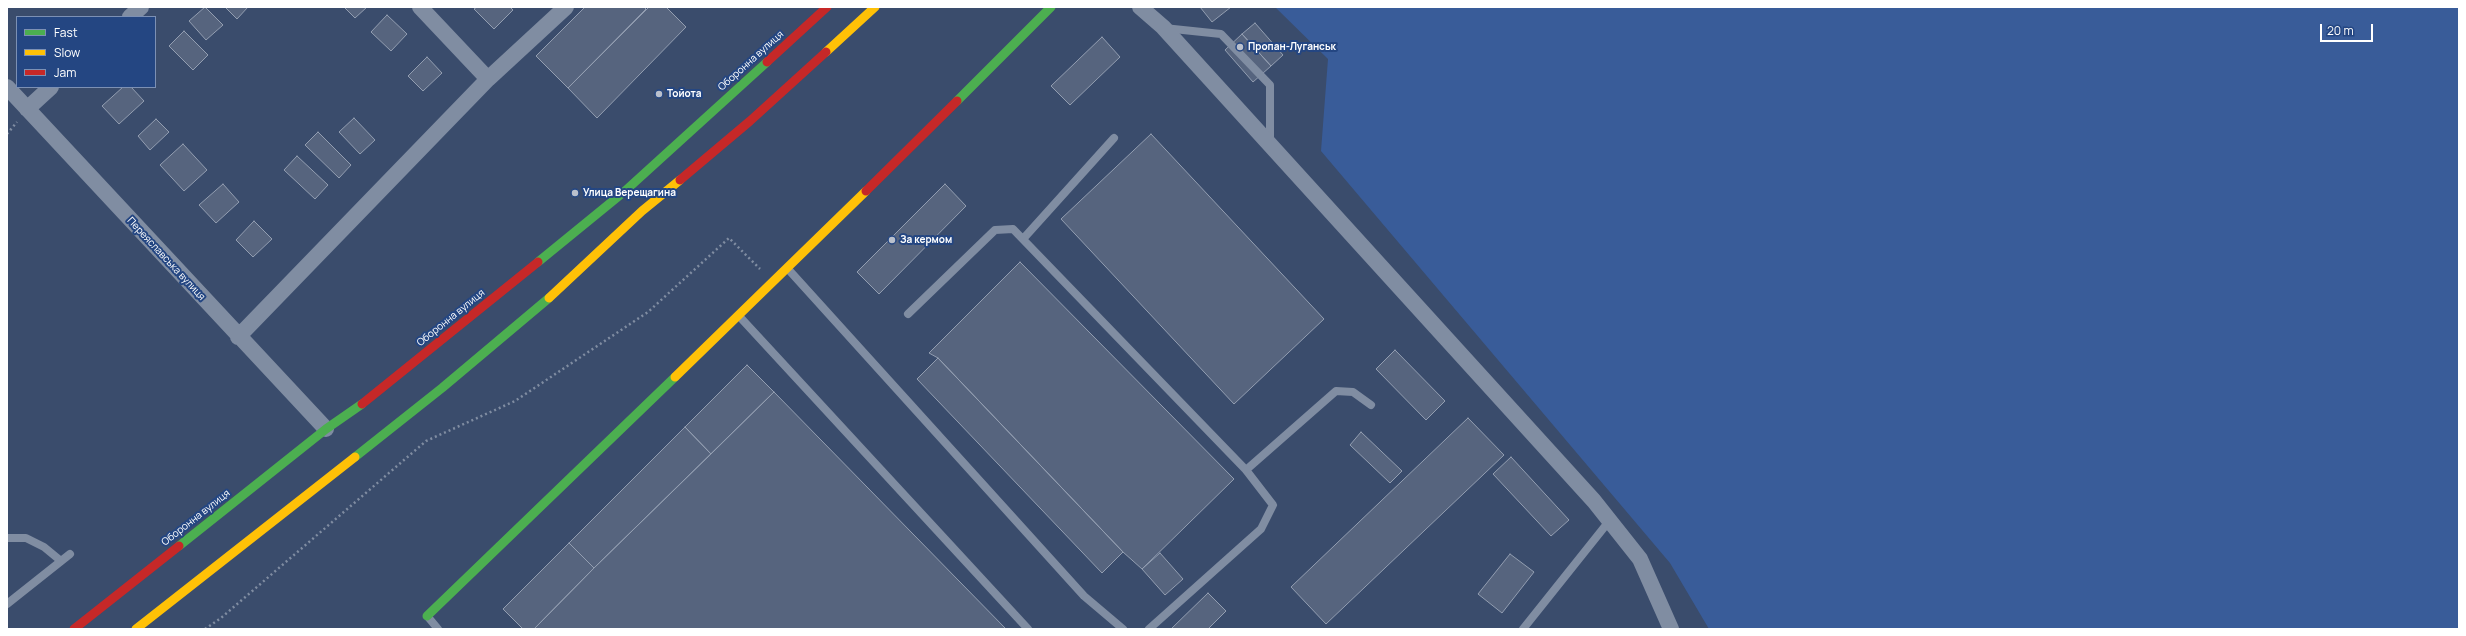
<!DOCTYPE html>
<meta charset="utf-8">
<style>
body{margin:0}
#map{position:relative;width:2466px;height:636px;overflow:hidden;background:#3a4c6c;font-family:Manrope,sans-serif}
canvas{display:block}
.frame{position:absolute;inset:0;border:8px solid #fff;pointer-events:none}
.legend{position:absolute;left:16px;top:16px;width:140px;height:72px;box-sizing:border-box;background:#244682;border:1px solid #7c90b4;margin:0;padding:5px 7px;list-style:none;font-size:12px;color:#fff}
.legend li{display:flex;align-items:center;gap:8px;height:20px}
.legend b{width:20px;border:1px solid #7c90b4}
.scale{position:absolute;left:2320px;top:24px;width:53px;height:18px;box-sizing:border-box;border:2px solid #fff;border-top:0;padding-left:5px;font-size:12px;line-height:14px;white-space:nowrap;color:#fff;-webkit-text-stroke:3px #244682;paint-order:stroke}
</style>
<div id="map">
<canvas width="2466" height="636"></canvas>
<div class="frame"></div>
<ul class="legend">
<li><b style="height:5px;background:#4caf50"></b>Fast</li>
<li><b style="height:5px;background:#ffc107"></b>Slow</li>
<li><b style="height:5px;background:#c62828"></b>Jam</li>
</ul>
<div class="scale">20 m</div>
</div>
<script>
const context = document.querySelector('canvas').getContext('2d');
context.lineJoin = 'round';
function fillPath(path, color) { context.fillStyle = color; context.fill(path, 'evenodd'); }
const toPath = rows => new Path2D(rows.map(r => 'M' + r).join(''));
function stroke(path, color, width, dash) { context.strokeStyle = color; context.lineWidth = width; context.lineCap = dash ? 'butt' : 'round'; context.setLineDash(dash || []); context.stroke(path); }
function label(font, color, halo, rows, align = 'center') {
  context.font = font + ' Manrope,sans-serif'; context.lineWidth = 4; context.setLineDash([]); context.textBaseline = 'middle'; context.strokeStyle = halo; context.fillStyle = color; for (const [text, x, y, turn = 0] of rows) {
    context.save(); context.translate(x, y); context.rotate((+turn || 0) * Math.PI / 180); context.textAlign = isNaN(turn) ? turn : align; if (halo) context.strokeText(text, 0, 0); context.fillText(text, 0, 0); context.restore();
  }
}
fillPath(toPath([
 [1275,7,2459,7,2459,629,1709,629,1670,563,1321,151,1328,59]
]), '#395c99');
const building = toPath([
 [205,7,223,25,206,40,189,21,205,7],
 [225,7,248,7,237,19,225,7],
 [344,7,367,7,355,18,344,7],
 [477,7,510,7,513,10,494,29,474,9,477,7],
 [585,7,644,7,646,9,568,88,536,56,585,7],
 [649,7,666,7,686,27,597,118,568,88,649,7],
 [1200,7,1231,7,1212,22,1200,7],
 [387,15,407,34,391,51,371,32,387,15],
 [1255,23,1283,55,1271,66,1242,34,1255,23],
 [184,31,208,55,193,70,169,46,184,31],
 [1242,34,1271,66,1253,82,1225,50,1242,34],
 [1102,37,1120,57,1070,105,1051,86,1102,37],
 [427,57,442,73,423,91,408,76,427,57],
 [123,87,131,87,144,101,119,124,102,106,123,87],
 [354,118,375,140,360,154,339,132,354,118],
 [156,119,169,132,150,150,138,136,156,119],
 [318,132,351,165,339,178,305,145,318,132],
 [1151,134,1324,319,1234,404,1061,219,1151,134],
 [183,144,207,170,184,191,160,165,183,144],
 [297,156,328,185,315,199,284,170,297,156],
 [223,184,239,202,216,223,199,205,223,184],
 [945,184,966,206,879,294,857,272,945,184],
 [254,221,272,239,253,257,236,240,254,221],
 [1020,262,1234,479,1142,569,1123,552,938,358,929,353,1020,262],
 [1395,350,1445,401,1426,420,1376,369,1395,350],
 [938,358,1123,552,1102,573,917,379,938,358],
 [747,365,774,392,711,454,685,427,747,365],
 [774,392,1006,629,534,629,594,568,774,392],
 [1468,418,1504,455,1326,624,1291,587,1468,418],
 [685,427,711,454,594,568,569,543,685,427],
 [1361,432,1402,471,1390,483,1350,445,1361,432],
 [1511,457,1569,520,1551,536,1493,474,1511,457],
 [569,543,594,568,534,629,523,629,503,609,569,543],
 [1160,553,1183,579,1165,595,1142,569,1160,553],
 [1510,554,1534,572,1502,613,1478,594,1510,554],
 [1208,593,1226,611,1208,629,1171,629,1208,593]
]);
fillPath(building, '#56647e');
stroke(building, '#939eb1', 1);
stroke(toPath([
 [7,134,17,122],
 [205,629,221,618,426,441,515,401,648,312,729,238,760,269]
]), '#808da2', 2.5, [2, 3]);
stroke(toPath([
 [1164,28,1221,34,1270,85,1270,144],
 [1023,239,1114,138],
 [788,269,1084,596,1123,629],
 [908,314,995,230,1013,229,1246,470,1273,505,1261,529,1149,629],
 [739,316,1028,629],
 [1246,470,1336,391,1353,392,1371,405],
 [7,538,26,538,44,547,61,561],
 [7,604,70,554],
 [428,617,438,629],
 [1523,629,1610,520]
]), '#808da2', 8);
stroke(toPath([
 [420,7,488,79],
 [1140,7,1163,27,1594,501,1640,559,1671,629],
 [130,17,141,7],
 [7,87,326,429],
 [27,109,51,87],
 [238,337,488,79,566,7]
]), '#808da2', 16);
stroke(toPath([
 [957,101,1051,7],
 [538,262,625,191,767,62],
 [355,457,442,388,549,298],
 [179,546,326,429,362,404],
 [427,616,675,377]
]), '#4caf50', 9);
stroke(toPath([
 [826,52,875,7],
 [549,298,642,211,680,180],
 [675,377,866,191],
 [136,629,355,457]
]), '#ffc107', 9);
stroke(toPath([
 [767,62,827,7],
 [680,180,750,121,826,52],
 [866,191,957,101],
 [362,404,538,262],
 [74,629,179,546]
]), '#c62828', 9);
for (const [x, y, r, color] of [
 [1240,47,4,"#bac0cc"],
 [659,94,4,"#bac0cc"],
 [575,193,4,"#bac0cc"],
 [892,240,4,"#bac0cc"]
]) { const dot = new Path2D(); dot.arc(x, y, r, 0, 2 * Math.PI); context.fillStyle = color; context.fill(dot); stroke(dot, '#244682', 1.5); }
label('bold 10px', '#fff', '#244682', [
 ["Пропан-Луганськ",1248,47],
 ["Тойота",667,94],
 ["Улица Верещагина",583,193],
 ["За кермом",900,240]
], 'left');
label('10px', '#fff', '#244682', [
 ["Оборонна вулиця",751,61,-42],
 ["Переяславська вулиця",166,259,47],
 ["Оборонна вулиця",451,318,-39],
 ["Оборонна вулиця",196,518,-38]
]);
</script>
